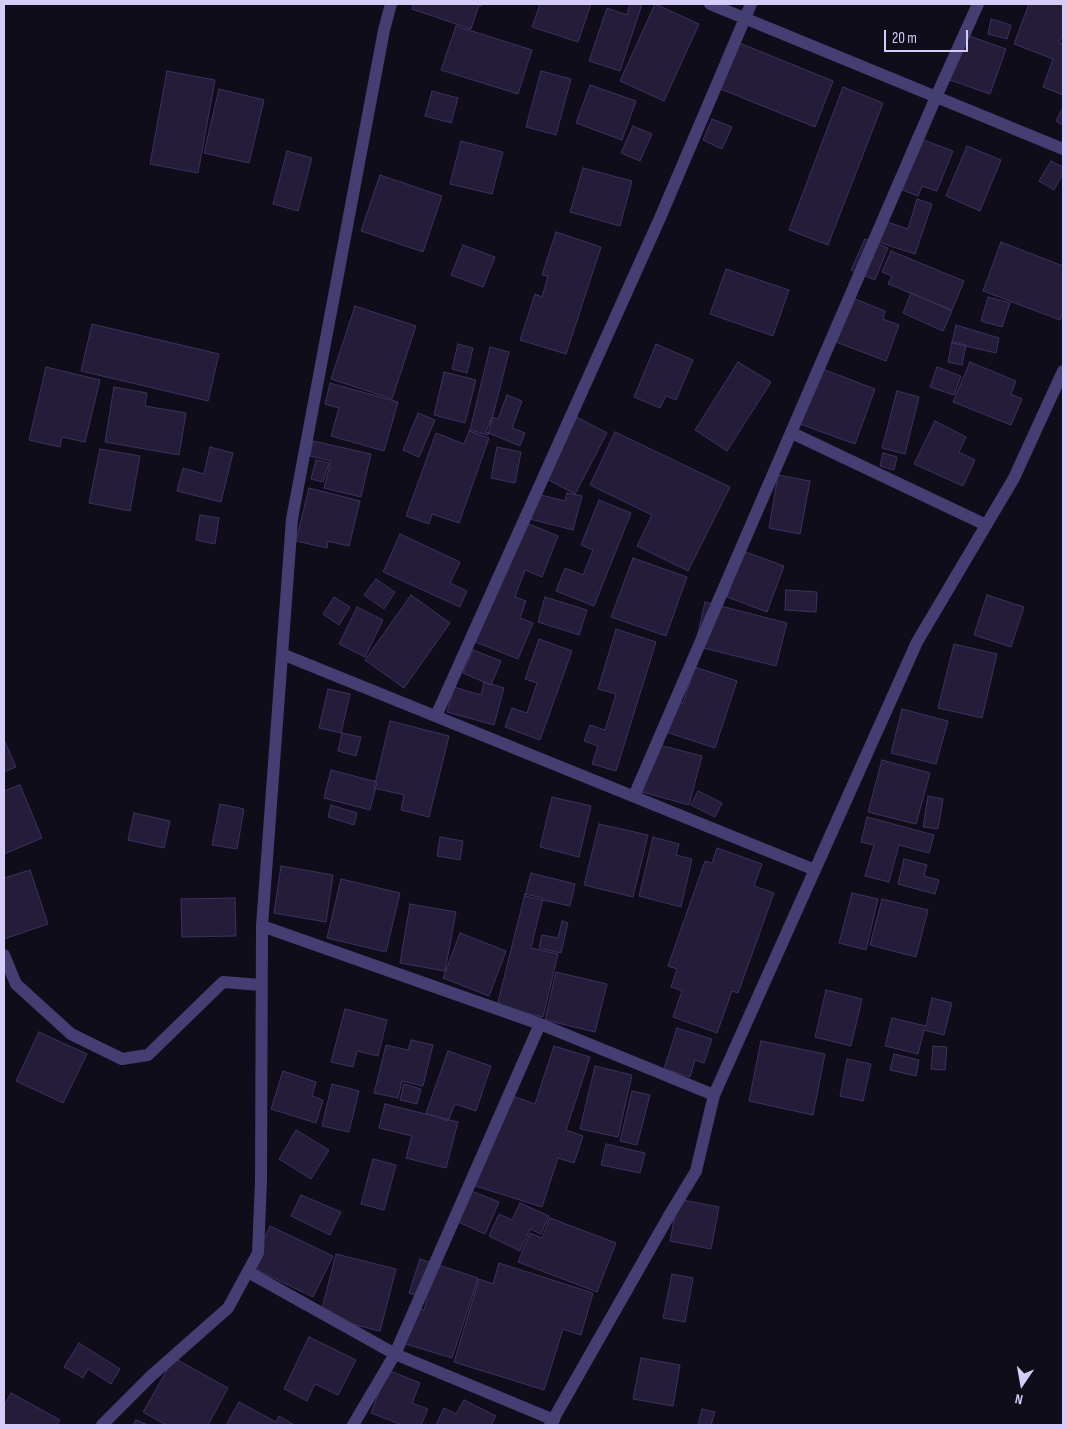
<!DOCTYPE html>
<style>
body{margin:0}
#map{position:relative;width:1067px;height:1429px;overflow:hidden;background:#100d1a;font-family:"Sofia Sans Condensed",sans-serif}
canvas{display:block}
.frame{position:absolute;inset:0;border:5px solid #d5cdf8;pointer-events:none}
.north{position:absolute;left:997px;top:1359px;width:50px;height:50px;-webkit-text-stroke:4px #100d1a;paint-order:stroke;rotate:192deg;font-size:14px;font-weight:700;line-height:20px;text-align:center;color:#d5cdf8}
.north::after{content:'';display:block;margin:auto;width:18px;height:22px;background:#d5cdf8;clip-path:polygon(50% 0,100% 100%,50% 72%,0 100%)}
.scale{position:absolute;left:884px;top:30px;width:84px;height:22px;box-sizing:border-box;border:2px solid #d5cdf8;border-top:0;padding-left:6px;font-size:15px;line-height:18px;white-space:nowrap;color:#d5cdf8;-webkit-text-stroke:4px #100d1a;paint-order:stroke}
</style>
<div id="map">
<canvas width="1067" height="1429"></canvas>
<div class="frame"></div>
<div class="north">N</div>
<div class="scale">20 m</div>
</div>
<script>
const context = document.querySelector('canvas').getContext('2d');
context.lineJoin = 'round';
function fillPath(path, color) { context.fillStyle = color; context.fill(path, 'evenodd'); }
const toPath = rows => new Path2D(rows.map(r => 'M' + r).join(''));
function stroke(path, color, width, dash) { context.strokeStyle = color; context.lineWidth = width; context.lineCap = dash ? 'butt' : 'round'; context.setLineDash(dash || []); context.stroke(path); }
const building = toPath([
 [413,4,482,4,481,6,479,5,471,29,412,9,413,4],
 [540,4,591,4,578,42,532,27,540,4],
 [630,4,642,4,620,71,589,61,607,8,627,15,630,4],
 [655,4,699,24,664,101,620,81,655,4],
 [1029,4,1063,4,1063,33,1059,43,1063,44,1063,95,1043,87,1053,59,1014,44,1029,4],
 [991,19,1011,25,1007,39,988,34,991,19],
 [456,26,532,50,518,94,441,70,456,26],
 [964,34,1006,49,990,94,947,79,964,34],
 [737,42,833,81,815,127,718,88,737,42],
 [167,71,215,80,198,173,150,164,167,71],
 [541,71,571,79,556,135,526,127,541,71],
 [590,85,636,101,622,140,576,123,590,85],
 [843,87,883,103,828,245,789,230,843,87],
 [219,89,264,100,249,163,204,153,219,89],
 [432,91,458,98,451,123,425,116,432,91],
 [1062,109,1063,110,1063,125,1056,121,1062,109],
 [712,119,732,127,722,149,703,140,712,119],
 [633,126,652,134,640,161,621,153,633,126],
 [913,136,953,151,937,191,922,186,918,196,894,187,913,136],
 [461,141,503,152,492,194,450,184,461,141],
 [967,146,1001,160,980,211,946,196,967,146],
 [287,151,312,158,298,211,273,204,287,151],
 [1051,161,1063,167,1063,173,1054,190,1039,181,1051,161],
 [583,168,632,181,620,226,570,212,583,168],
 [380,175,442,196,423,252,361,231,380,175],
 [917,199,932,204,915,254,872,240,879,219,908,229,917,199],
 [556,232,601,247,566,354,520,340,535,294,542,297,548,276,542,275,556,232],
 [865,239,888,248,875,280,851,270,865,239],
 [1001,242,1063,266,1063,311,1060,320,983,291,1001,242],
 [463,245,495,257,483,287,451,275,463,245],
 [891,251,964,281,952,310,888,284,892,276,882,272,891,251],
 [726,269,789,290,773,336,710,314,726,269],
 [911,293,952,311,943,331,903,313,911,293],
 [845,295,885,311,883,319,899,325,886,361,828,339,845,295],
 [988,297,1010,303,1002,327,981,321,988,297],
 [355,306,416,326,392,399,331,379,355,306],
 [92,324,219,354,208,401,81,371,92,324],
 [956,325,999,338,996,353,952,343,956,325],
 [952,342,966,345,962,365,948,362,952,342],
 [458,344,473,348,467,373,452,369,458,344],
 [656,344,693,360,676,400,666,396,660,408,634,397,656,344],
 [490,347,509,352,488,435,470,430,490,347],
 [738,362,771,382,727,451,695,430,738,362],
 [970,362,1016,381,1011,394,1022,399,1011,425,953,402,970,362],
 [46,367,100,380,85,442,62,437,60,447,29,440,46,367],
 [937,367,961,376,954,395,930,387,937,367],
 [820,368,875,389,855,444,800,424,820,368],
 [444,372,476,380,465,423,434,415,444,372],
 [330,383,398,402,384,451,331,436,339,408,325,404,330,383],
 [114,387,147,393,145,406,186,413,179,455,105,442,114,387],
 [897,391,919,397,905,454,882,448,897,391],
 [507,395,522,401,512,428,525,433,520,446,486,432,492,417,498,419,507,395],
 [418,413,435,420,419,457,403,450,418,413],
 [577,417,607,433,575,494,545,478,577,417],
 [935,421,966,437,959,452,975,460,963,486,914,464,935,421],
 [469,431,489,438,459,523,432,514,429,524,406,516,436,433,464,444,469,431],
 [615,432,730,487,688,571,637,546,652,515,590,485,615,432],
 [313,441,371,454,361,497,324,488,331,461,310,456,313,441],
 [210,447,233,453,221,502,177,491,183,468,204,474,210,447],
 [497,447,521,452,515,483,491,478,497,447],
 [100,449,140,456,130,511,89,503,100,449],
 [883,453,897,457,894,470,880,466,883,453],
 [316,460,329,463,323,482,311,479,316,460],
 [778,475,810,481,800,534,769,528,778,475],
 [309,488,360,501,349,546,328,541,327,548,296,541,309,488],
 [567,493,582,496,573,530,530,519,537,494,565,501,567,493],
 [599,500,631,513,594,606,556,591,565,568,583,575,593,550,581,545,599,500],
 [200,515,219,518,215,544,196,540,200,515],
 [524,522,558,536,542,577,525,570,515,597,526,601,520,618,533,623,518,659,473,641,524,522],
 [400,534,460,562,450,583,467,591,460,607,383,572,400,534],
 [743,551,784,566,767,612,727,597,743,551],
 [633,558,687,577,666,636,611,617,633,558],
 [376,579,395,592,384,609,364,595,376,579],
 [786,590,817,592,816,612,785,610,786,590],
 [411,595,450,623,404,688,365,660,411,595],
 [987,595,1024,607,1011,647,974,635,987,595],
 [334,597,350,607,339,625,323,614,334,597],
 [545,597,587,610,579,635,538,622,545,597],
 [705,602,787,623,776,666,695,646,705,602],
 [357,607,383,620,365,657,339,644,357,607],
 [616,629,656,642,616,771,592,764,598,746,584,741,590,725,605,730,616,694,598,689,616,629],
 [539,639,572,651,540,740,505,727,512,708,527,713,537,683,525,679,539,639],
 [954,644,997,654,982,718,938,708,954,644],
 [473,650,501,661,491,685,463,673,473,650],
 [695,667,737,681,715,748,660,730,670,699,683,703,695,667],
 [484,682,504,688,494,725,447,712,454,687,481,695,484,682],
 [328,689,350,694,341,733,319,728,328,689],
 [902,709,948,721,936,764,891,753,902,709],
 [390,721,449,736,429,817,401,810,404,795,374,788,390,721],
 [342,733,361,737,356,756,338,751,342,733],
 [5,742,16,767,4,772,4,743,5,742],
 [656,744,702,756,689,805,642,792,656,744],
 [882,760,930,773,916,824,868,812,882,760],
 [331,770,377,782,370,810,324,798,331,770],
 [20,785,42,838,4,854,4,791,20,785],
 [698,791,722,803,715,817,691,805,698,791],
 [928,796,943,799,938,829,923,827,928,796],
 [552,797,591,806,579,857,540,847,552,797],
 [220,804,244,809,237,849,212,845,220,804],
 [331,805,357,813,354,825,328,817,331,805],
 [134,813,170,821,164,848,128,840,134,813],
 [867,817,934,835,929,853,899,845,889,882,865,876,874,845,861,842,867,817],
 [599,824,648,835,633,897,584,885,599,824],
 [440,837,463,841,460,860,437,856,440,837],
 [653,837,679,844,676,855,692,859,681,907,639,896,653,837],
 [717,848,762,864,754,886,774,893,738,993,732,991,717,1033,673,1017,682,991,671,987,677,969,668,966,705,861,712,863,717,848],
 [904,859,927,865,924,876,939,880,935,894,898,884,904,859],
 [281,866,333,875,326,922,274,913,281,866],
 [30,870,48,924,4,939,4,878,30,870],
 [531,873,575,884,570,906,525,896,531,873],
 [341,879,400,893,386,952,327,938,341,879],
 [852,893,878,899,866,950,839,943,852,893],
 [525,894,543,898,531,948,558,954,543,1017,497,1006,525,894],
 [235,898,236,936,182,937,181,899,235,898],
 [882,899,928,910,916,957,870,945,882,899],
 [410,904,456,912,445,971,400,963,410,904],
 [562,921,568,923,561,953,539,948,542,935,558,938,562,921],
 [460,933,506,951,489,996,443,978,460,933],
 [556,972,607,984,595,1032,545,1020,556,972],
 [826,990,862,999,851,1046,815,1037,826,990],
 [932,998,952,1003,944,1035,924,1030,918,1054,885,1046,892,1018,926,1026,932,998],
 [345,1009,387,1020,378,1056,357,1051,353,1067,331,1062,345,1009],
 [677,1028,712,1039,704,1063,695,1060,690,1077,664,1069,677,1028],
 [39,1032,87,1054,63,1103,16,1081,39,1032],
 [411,1040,433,1045,423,1086,402,1081,398,1098,374,1093,386,1045,408,1050,411,1040],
 [761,1041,825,1054,813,1115,749,1101,761,1041],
 [554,1046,590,1057,566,1130,583,1136,574,1163,558,1158,542,1207,469,1184,507,1094,535,1104,554,1046],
 [933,1046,947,1047,945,1070,931,1069,933,1046],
 [448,1051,491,1066,476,1111,455,1104,448,1121,426,1113,448,1051],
 [894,1054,919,1060,916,1076,890,1070,894,1054],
 [847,1059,871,1064,863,1101,840,1096,847,1059],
 [595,1066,632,1075,618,1137,580,1129,595,1066],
 [283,1071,316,1082,312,1096,323,1100,316,1123,271,1109,283,1071],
 [332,1084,359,1091,349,1132,322,1126,332,1084],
 [404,1084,421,1089,417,1104,400,1100,404,1084],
 [632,1091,650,1095,637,1145,620,1141,632,1091],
 [385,1104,458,1122,446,1168,406,1158,412,1136,379,1128,385,1104],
 [296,1130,329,1150,311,1179,279,1159,296,1130],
 [606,1144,645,1153,640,1173,601,1165,606,1144],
 [373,1159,396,1165,384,1210,361,1204,373,1159],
 [469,1190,499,1202,485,1234,456,1221,469,1190],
 [301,1195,341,1212,330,1235,291,1216,301,1195],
 [678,1199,719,1207,711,1249,670,1241,678,1199],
 [520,1203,549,1216,541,1234,530,1229,520,1251,489,1236,499,1214,512,1220,520,1203],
 [550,1218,616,1243,597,1292,518,1262,530,1233,542,1238,550,1218],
 [270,1226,333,1256,313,1297,251,1267,270,1226],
 [336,1254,396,1269,380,1331,320,1316,336,1254],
 [420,1259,478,1278,452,1358,399,1342,410,1305,424,1310,427,1299,409,1293,420,1259],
 [499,1263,593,1293,581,1335,563,1329,544,1390,454,1362,479,1279,493,1284,499,1263],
 [672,1274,693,1278,685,1322,663,1318,672,1274],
 [309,1337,356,1360,338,1395,315,1384,307,1401,284,1389,309,1337],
 [79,1343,120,1369,111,1384,88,1369,83,1378,64,1367,79,1343],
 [174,1358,228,1388,208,1425,166,1425,143,1412,174,1358],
 [641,1358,680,1365,673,1406,633,1399,641,1358],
 [388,1370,420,1383,412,1403,428,1409,421,1425,402,1425,371,1413,388,1370],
 [11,1393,60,1420,57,1425,4,1425,4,1406,11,1393],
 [464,1400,496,1416,491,1425,436,1425,444,1408,456,1414,464,1400],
 [239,1402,276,1422,279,1416,294,1425,226,1425,239,1402],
 [702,1409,715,1412,711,1425,698,1425,702,1409],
 [136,1420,148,1425,133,1425,136,1420]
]);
fillPath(building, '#241c38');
stroke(building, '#3e3161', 1);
stroke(toPath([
 [710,4,1063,149],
 [792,433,986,525],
 [282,654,815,870],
 [436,716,660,218,751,4],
 [634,796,936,97,978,4],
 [262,926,540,1024,714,1095],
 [4,955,16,984,71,1034,122,1059,148,1055,223,982,261,985],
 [248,1272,395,1354,554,1420],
 [102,1425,151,1376,228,1308,258,1253,261,1181,262,926,292,519,384,30,391,4],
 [353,1425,395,1354,540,1024],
 [550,1425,670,1214,696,1171,714,1095,917,642,1014,478,1063,371]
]), '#443e73', 12);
</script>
